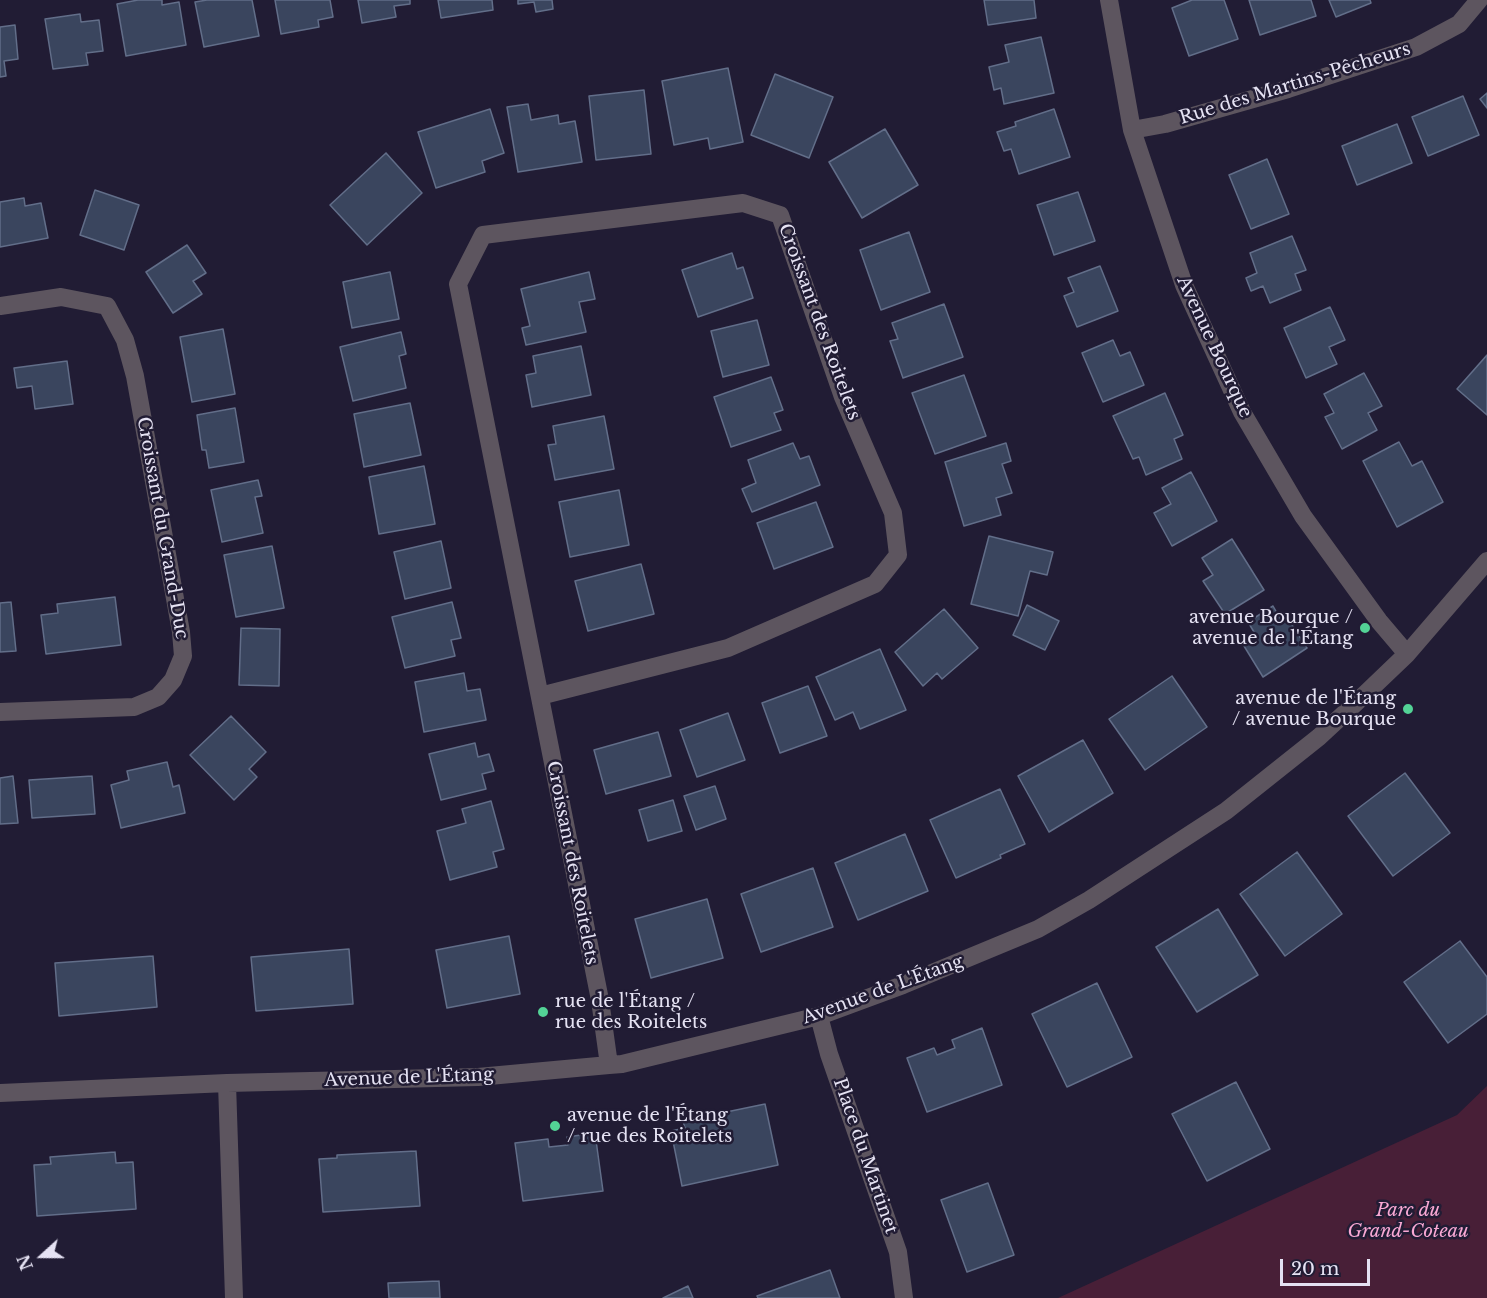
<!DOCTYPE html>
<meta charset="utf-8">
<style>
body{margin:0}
#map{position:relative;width:1487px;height:1298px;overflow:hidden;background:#211c34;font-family:"Libre Baskerville",serif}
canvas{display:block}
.north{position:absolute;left:12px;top:1226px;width:60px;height:60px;-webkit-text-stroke:4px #211c34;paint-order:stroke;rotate:249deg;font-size:16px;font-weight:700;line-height:24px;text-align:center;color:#e5e2f3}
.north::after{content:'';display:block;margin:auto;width:21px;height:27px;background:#e5e2f3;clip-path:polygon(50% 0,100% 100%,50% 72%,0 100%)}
.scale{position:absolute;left:1280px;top:1259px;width:90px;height:27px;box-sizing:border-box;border:3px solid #e5e2f3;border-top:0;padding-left:8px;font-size:18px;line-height:21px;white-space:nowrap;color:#e5e2f3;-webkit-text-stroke:4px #211c34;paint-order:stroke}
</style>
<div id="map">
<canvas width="1487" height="1298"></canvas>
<div class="north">N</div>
<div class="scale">20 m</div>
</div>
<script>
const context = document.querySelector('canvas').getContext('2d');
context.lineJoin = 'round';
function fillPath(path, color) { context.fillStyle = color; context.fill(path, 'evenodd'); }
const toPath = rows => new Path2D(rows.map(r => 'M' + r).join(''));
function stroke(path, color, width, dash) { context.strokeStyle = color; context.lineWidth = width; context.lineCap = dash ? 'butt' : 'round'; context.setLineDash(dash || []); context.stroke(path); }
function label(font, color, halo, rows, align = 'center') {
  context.font = font + ' "Libre Baskerville",serif'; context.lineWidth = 5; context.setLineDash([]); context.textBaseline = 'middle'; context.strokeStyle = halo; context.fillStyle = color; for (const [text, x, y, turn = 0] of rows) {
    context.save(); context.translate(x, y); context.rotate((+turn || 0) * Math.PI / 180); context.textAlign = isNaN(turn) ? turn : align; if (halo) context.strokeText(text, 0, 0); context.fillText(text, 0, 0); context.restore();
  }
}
fillPath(toPath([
 [1487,1086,1487,1298,1058,1298,1457,1115]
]), '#481f37');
const building = toPath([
 [138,0,162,0,162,5,179,2,186,45,126,56,117,4,138,0],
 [207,0,252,0,259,36,204,47,195,2,207,0],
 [275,0,330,0,333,17,318,20,319,27,281,34,275,0],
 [358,0,410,0,410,4,394,6,396,17,362,23,358,0],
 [438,0,492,0,493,10,441,18,438,0],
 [518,0,552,0,553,9,536,12,534,2,518,4,518,0],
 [984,0,1034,0,1036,18,988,25,984,0],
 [1192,0,1224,0,1238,39,1189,56,1172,8,1192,0],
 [1249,0,1311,0,1316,16,1260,35,1249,0],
 [1329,0,1370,0,1371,3,1336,17,1329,0],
 [80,14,81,22,99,20,103,51,86,53,88,65,53,69,45,19,80,14],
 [15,25,18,59,4,61,6,76,0,77,0,27,15,25],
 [1041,37,1054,93,1004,104,1001,88,994,90,989,67,1009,62,1005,45,1041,37],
 [728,68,743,142,710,149,708,138,674,145,662,81,728,68],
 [775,74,833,97,809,158,751,135,775,74],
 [644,90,651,154,596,160,589,96,644,90],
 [1487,93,1487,108,1480,99,1487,93],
 [1463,96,1479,135,1428,156,1412,117,1463,96],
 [528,104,531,120,558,115,559,124,575,121,582,162,518,172,507,107,528,104],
 [490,109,504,153,482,161,485,172,436,188,418,132,490,109],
 [1054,109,1070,157,1019,174,1011,149,1004,151,997,132,1016,126,1015,122,1054,109],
 [1397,124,1412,163,1357,185,1342,146,1397,124],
 [885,129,918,185,862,218,829,162,885,129],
 [386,153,422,193,367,245,330,205,386,153],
 [1267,159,1289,214,1251,229,1229,175,1267,159],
 [95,190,139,205,124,250,80,235,95,190],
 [1078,192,1095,241,1054,255,1037,205,1078,192],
 [24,198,25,206,41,203,48,238,0,247,0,202,24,198],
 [909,232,930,292,881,310,860,250,909,232],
 [1292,236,1306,270,1295,274,1301,290,1270,303,1263,286,1251,291,1246,278,1257,273,1250,253,1292,236],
 [187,245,206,273,193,281,202,294,173,313,146,272,187,245],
 [732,253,737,269,743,267,753,298,698,317,682,270,732,253],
 [1100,266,1118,311,1077,327,1064,296,1074,292,1068,278,1100,266],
 [390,272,399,319,352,328,343,282,390,272],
 [589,272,595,299,579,302,586,332,526,345,522,328,530,326,521,289,589,272],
 [944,304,963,357,903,378,890,341,898,339,892,323,944,304],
 [1330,307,1345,340,1329,347,1337,364,1306,378,1284,328,1330,307],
 [757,320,769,365,723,377,711,331,757,320],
 [223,329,235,394,192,402,180,337,223,329],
 [401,332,406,354,399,356,406,388,353,401,340,347,401,332],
 [1113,340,1120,356,1130,352,1144,385,1103,402,1082,353,1113,340],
 [581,346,591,395,532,407,526,375,536,373,533,356,581,346],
 [1487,355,1487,415,1457,389,1487,355],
 [67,361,73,404,35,409,32,386,17,388,14,368,67,361],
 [1364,373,1382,406,1368,413,1377,430,1342,449,1325,417,1334,413,1324,394,1364,373],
 [964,375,986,436,935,454,912,393,964,375],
 [771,377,783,410,774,413,781,430,731,447,714,397,771,377],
 [1165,393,1183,435,1174,439,1182,459,1146,475,1139,457,1133,459,1113,416,1165,393],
 [410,403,421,455,364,467,354,414,410,403],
 [235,408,244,462,209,468,206,450,202,450,197,415,235,408],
 [604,416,614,469,555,480,548,445,556,444,553,426,604,416],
 [1399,442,1412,466,1422,461,1443,502,1397,527,1363,461,1399,442],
 [793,443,800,459,809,456,820,485,752,512,742,489,756,483,748,460,793,443],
 [1006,443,1011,461,1002,464,1012,493,996,498,1001,515,964,526,945,462,1006,443],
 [424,466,435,524,379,534,369,477,424,466],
 [1191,472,1217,521,1172,546,1154,513,1171,504,1162,488,1191,472],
 [258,480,262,496,255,497,263,533,222,542,211,490,258,480],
 [619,490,629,545,570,557,559,502,619,490],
 [816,502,833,547,774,569,757,523,816,502],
 [989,536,1053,552,1047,575,1030,571,1018,616,971,604,989,536],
 [1232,539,1264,590,1225,614,1203,581,1213,575,1202,558,1232,539],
 [441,541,451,588,405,599,394,552,441,541],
 [272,546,284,608,236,617,224,555,272,546],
 [641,564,654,614,588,631,575,581,641,564],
 [115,597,121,645,46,654,41,615,58,613,57,604,115,597],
 [11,602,16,651,0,652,0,603,11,602],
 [452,602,461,638,451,640,455,656,405,668,392,617,452,602],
 [1027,605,1059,621,1045,650,1013,635,1027,605],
 [1273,606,1281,620,1287,617,1307,648,1263,677,1244,646,1257,637,1248,622,1273,606],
 [944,609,978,648,942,679,937,673,923,686,895,652,944,609],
 [241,628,280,629,279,686,239,685,241,628],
 [880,649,906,710,860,729,853,712,835,720,816,677,880,649],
 [464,673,467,691,480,689,486,720,424,732,415,682,464,673],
 [1172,676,1207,727,1145,770,1109,719,1172,676],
 [808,686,827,736,780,753,762,703,808,686],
 [728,713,745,760,697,777,680,730,728,713],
 [231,716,266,752,249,769,257,777,234,800,190,755,231,716],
 [658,732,671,776,606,794,594,750,658,732],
 [1083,740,1113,793,1049,832,1018,776,1083,740],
 [475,743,478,757,489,754,494,771,482,774,486,789,441,800,429,754,475,743],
 [167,762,173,787,179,785,185,813,121,828,111,785,129,780,127,771,167,762],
 [1405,773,1450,833,1393,876,1348,816,1405,773],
 [13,776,18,823,0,824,0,778,13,776],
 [92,776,95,814,32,818,29,780,92,776],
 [715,786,726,819,696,830,684,796,715,786],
 [1000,789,1025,844,1000,855,1001,858,956,878,930,820,1000,789],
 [673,800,682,831,648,841,639,810,673,800],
 [491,801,504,849,493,852,497,867,450,880,437,831,466,823,462,809,491,801],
 [905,834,928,891,858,920,835,863,905,834],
 [1297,852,1342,914,1285,956,1240,894,1297,852],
 [813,868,833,927,761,952,741,894,813,868],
 [707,899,723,958,651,978,635,919,707,899],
 [1218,909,1258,975,1197,1012,1156,947,1218,909],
 [509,936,520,994,447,1008,436,950,509,936],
 [1460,941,1487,977,1487,1014,1448,1043,1404,982,1460,941],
 [349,949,353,1004,256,1011,251,957,349,949],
 [153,956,157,1007,59,1016,55,963,153,956],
 [1097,983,1132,1057,1067,1087,1032,1014,1097,983],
 [982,1028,1002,1085,927,1112,907,1058,934,1048,937,1055,955,1048,952,1040,982,1028],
 [1236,1082,1270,1149,1207,1181,1172,1114,1236,1082],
 [765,1104,778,1165,682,1186,671,1131,685,1128,683,1121,765,1104],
 [595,1133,603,1191,523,1201,515,1143,548,1139,549,1147,568,1145,567,1137,595,1133],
 [416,1151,420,1206,323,1212,319,1159,337,1158,337,1155,416,1151],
 [115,1152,116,1163,133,1162,136,1209,37,1216,34,1165,51,1164,50,1157,115,1152],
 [988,1183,1014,1255,967,1272,941,1200,988,1183],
 [830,1270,840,1298,758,1298,757,1296,830,1270],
 [439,1281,440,1298,389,1298,388,1283,439,1281],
 [688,1286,693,1298,663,1298,688,1286]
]);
fillPath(building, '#3a455e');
stroke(building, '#626e89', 1.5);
stroke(toPath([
 [1109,0,1132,130,1184,285,1242,412,1303,516,1379,621,1407,654],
 [1132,130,1165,124,1288,89,1416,47,1459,24,1479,0],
 [0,306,61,297,107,306,125,340,135,376,181,632,183,656,173,680,158,697,134,707,0,712],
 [540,696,728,648,875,584,898,555,893,513,843,397,780,215,743,203,483,235,458,284,600,1000,609,1065],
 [819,1016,829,1054,898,1252,904,1298],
 [227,1083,234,1298],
 [0,1093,227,1083,478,1077,609,1065,622,1064,819,1016,903,985,1038,929,1089,900,1226,811,1319,737,1361,698,1407,654,1487,561]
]), '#5d555f', 18);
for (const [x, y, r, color] of [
 [1365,628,6,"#53d396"],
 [1408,709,6,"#53d396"],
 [543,1012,6,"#53d396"],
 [555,1126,6,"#53d396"]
]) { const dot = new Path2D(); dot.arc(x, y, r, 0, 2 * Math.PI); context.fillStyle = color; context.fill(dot); stroke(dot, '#211c34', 2); }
label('18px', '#e5e2f3', '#211c34', [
 ["Rue des Martins-Pêcheurs",1295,84,-17],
 ["Croissant des Roitelets",819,322,70],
 ["Avenue Bourque",1214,347,65],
 ["Croissant du Grand-Duc",162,528,80],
 ["Croissant des Roitelets",572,863,79],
 ["Avenue de L'Étang",883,990,-20],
 ["Avenue de L'Étang",409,1078,-2],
 ["Place du Martinet",865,1156,71]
]);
label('18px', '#e5e2f3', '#211c34', [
 ["avenue Bourque /",1353,618],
 ["avenue de l'Étang",1353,639],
 ["avenue de l'Étang",1396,699],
 ["/ avenue Bourque",1396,720],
 ["rue de l'Étang /",555,1002,"left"],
 ["rue des Roitelets",555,1023,"left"],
 ["avenue de l'Étang",567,1116,"left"],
 ["/ rue des Roitelets",567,1137,"left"]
], 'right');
label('italic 18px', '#f9a8d4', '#211c34', [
 ["Parc du",1408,1211],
 ["Grand-Coteau",1408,1232]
]);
</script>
